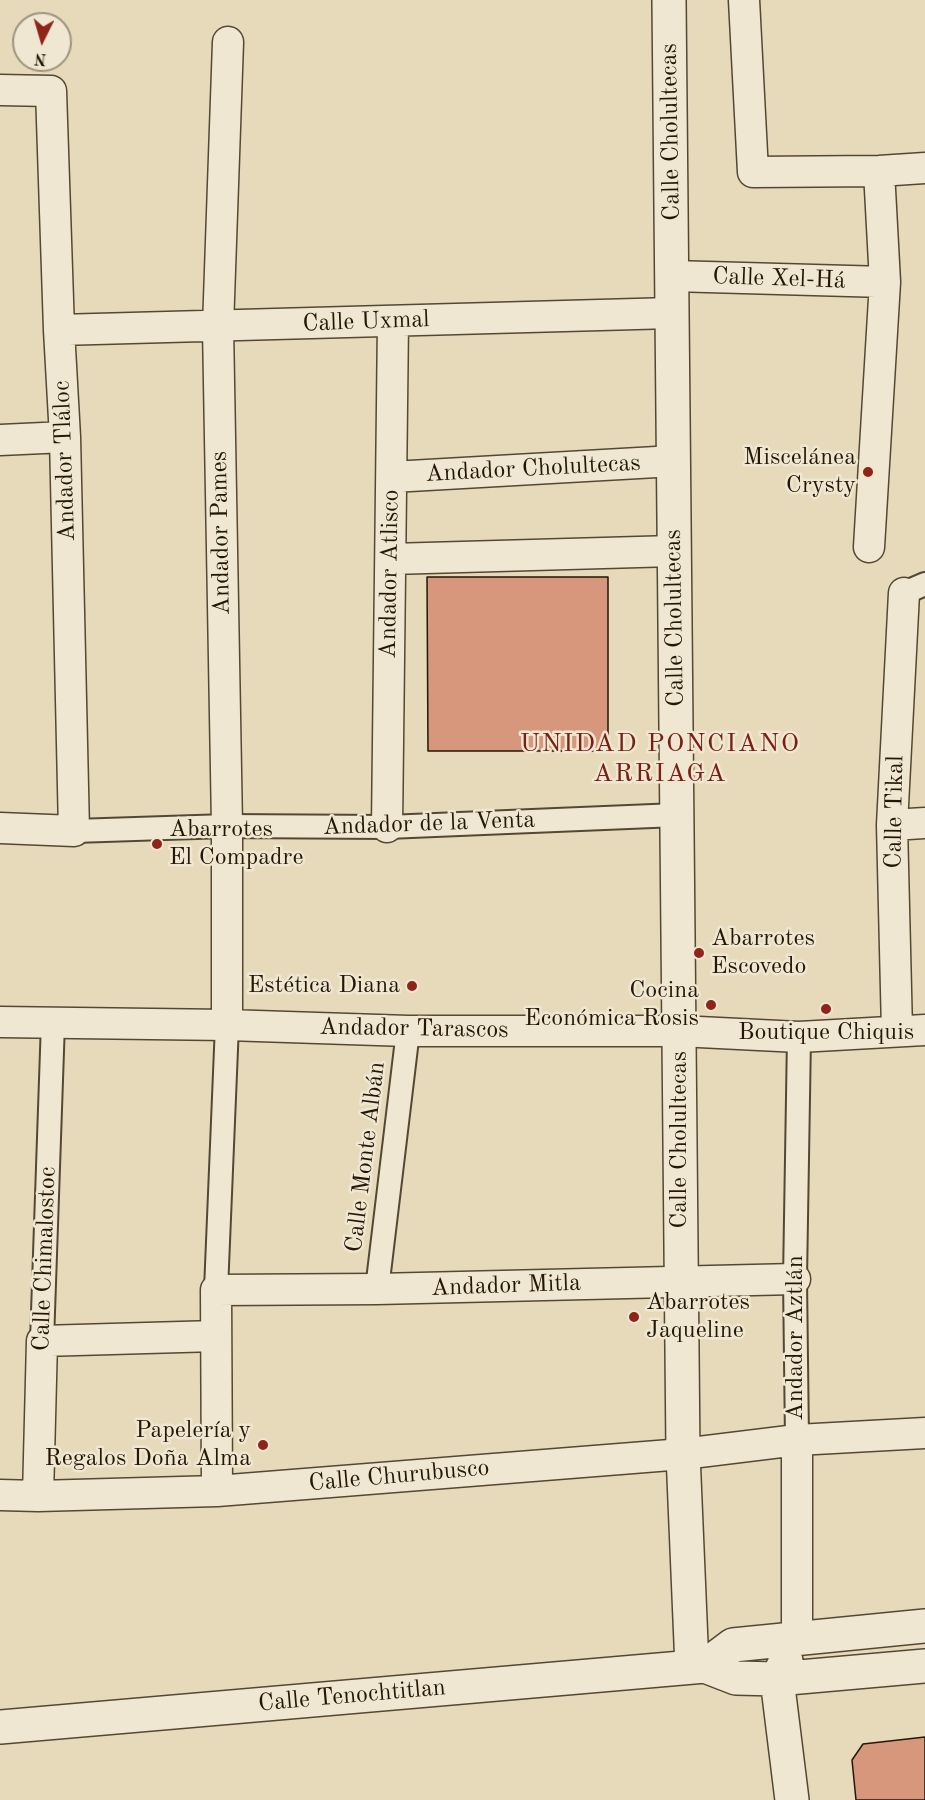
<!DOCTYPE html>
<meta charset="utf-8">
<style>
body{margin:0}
#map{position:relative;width:925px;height:1800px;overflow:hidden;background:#e6daba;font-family:"Old Standard TT",serif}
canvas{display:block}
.north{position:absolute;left:12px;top:12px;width:60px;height:60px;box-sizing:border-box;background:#efe7d2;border:2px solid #9e9480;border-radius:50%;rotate:185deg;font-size:16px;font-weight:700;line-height:24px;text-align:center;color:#251705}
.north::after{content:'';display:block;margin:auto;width:21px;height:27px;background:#8f2418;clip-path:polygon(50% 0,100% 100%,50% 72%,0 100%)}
</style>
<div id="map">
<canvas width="925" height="1800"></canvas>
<div class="north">N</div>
</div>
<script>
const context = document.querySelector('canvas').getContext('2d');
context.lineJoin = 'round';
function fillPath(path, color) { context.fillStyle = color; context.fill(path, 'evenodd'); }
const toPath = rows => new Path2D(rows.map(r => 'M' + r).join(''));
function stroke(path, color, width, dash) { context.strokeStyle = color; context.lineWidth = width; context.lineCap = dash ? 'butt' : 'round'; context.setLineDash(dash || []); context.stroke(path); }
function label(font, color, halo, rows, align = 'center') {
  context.font = font + ' "Old Standard TT",serif'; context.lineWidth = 5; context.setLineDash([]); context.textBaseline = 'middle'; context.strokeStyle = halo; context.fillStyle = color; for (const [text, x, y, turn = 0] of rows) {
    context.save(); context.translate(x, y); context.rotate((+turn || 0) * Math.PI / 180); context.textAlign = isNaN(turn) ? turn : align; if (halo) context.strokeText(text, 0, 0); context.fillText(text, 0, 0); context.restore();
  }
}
const building = toPath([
 [427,577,608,577,608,751,428,751,427,577],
 [925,1737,925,1800,856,1800,852,1760,863,1744,925,1737]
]);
fillPath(building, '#d6977c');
stroke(building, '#251705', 1.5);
const pedestrian = toPath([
 [904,593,925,584],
 [74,831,227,826,387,827,677,815],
 [377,1289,408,1031],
 [216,1290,227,1025],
 [42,1341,53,1022],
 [797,1440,795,1279,799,1037]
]);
const minor = toPath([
 [744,0,753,172,879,171,925,168],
 [0,90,51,91,59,330,65,437,74,831,0,828],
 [672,276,885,282],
 [59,330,672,313],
 [0,440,65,437],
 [392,477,674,461],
 [869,547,885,282,879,171],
 [391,559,674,551],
 [892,825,925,823],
 [387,827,393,321],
 [0,1022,227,1025,408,1031,679,1031,799,1037,925,1030],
 [227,1025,227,826,218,327,228,42],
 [897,1031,892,825,904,593],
 [217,1491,216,1290,377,1289,795,1279],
 [0,1495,38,1496,217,1491,683,1454,797,1440,925,1433],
 [38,1496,42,1341,216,1336],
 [797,1638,797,1440]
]);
const tertiary = toPath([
 [669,0,683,1454,692,1667],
 [786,1661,777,1679,792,1800],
 [705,1666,733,1645,925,1626],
 [0,1727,705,1666,736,1678,777,1679,925,1666]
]);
stroke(pedestrian, '#554832', 26);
stroke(minor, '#554832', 33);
stroke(tertiary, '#554832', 36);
stroke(pedestrian, '#efe7d2', 22);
stroke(minor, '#efe7d2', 30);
stroke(tertiary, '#efe7d2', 33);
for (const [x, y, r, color] of [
 [868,472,6,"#8f2418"],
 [157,844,6,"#8f2418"],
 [699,953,6,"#8f2418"],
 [412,986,6,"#8f2418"],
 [711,1005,6,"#8f2418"],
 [826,1009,6,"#8f2418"],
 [634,1317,6,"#8f2418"],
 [263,1445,6,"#8f2418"]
]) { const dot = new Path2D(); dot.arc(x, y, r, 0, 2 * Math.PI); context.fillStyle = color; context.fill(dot); stroke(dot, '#efe7d2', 2); }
label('24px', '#251705', '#efe7d2', [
 ["Calle Cholultecas",671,132,-91],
 ["Calle Xel-Há",779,279,2],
 ["Calle Uxmal",366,322,-2],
 ["Andador Tláloc",65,461,-92],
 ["Andador Cholultecas",533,469,-3],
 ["Andador Pames",221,533,-91],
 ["Andador Atlisco",390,574,-89],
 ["Calle Cholultecas",675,618,-91],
 ["Calle Tikal",895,812,-89],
 ["Andador de la Venta",429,824,-2],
 ["Andador Tarascos",414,1029,1],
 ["Calle Cholultecas",680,1140,-90],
 ["Calle Monte Albán",366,1157,-83],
 ["Calle Chimalostoc",45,1259,-88],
 ["Andador Mitla",506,1286,-2],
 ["Andador Aztlán",796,1338,-90],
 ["Calle Churubusco",399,1476,-5],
 ["Calle Tenochtitlan",352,1696,-5]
]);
label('24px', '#251705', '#efe7d2', [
 ["Miscelánea",856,458],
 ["Crysty",856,486],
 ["Abarrotes",169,830,"left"],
 ["El Compadre",169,858,"left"],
 ["Abarrotes",711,939,"left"],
 ["Escovedo",711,967,"left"],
 ["Estética Diana",400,986],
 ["Cocina",699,991],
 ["Económica Rosis",699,1019],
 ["Boutique Chiquis",826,1033,"center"],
 ["Abarrotes",646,1303,"left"],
 ["Jaqueline",646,1331,"left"],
 ["Papelería y",251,1431],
 ["Regalos Doña Alma",251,1459]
], 'right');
context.letterSpacing = '1.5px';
label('26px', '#7a1f14', '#efe7d2', [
 ["UNIDAD PONCIANO",660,744],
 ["ARRIAGA",660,774]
]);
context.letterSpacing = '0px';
</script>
